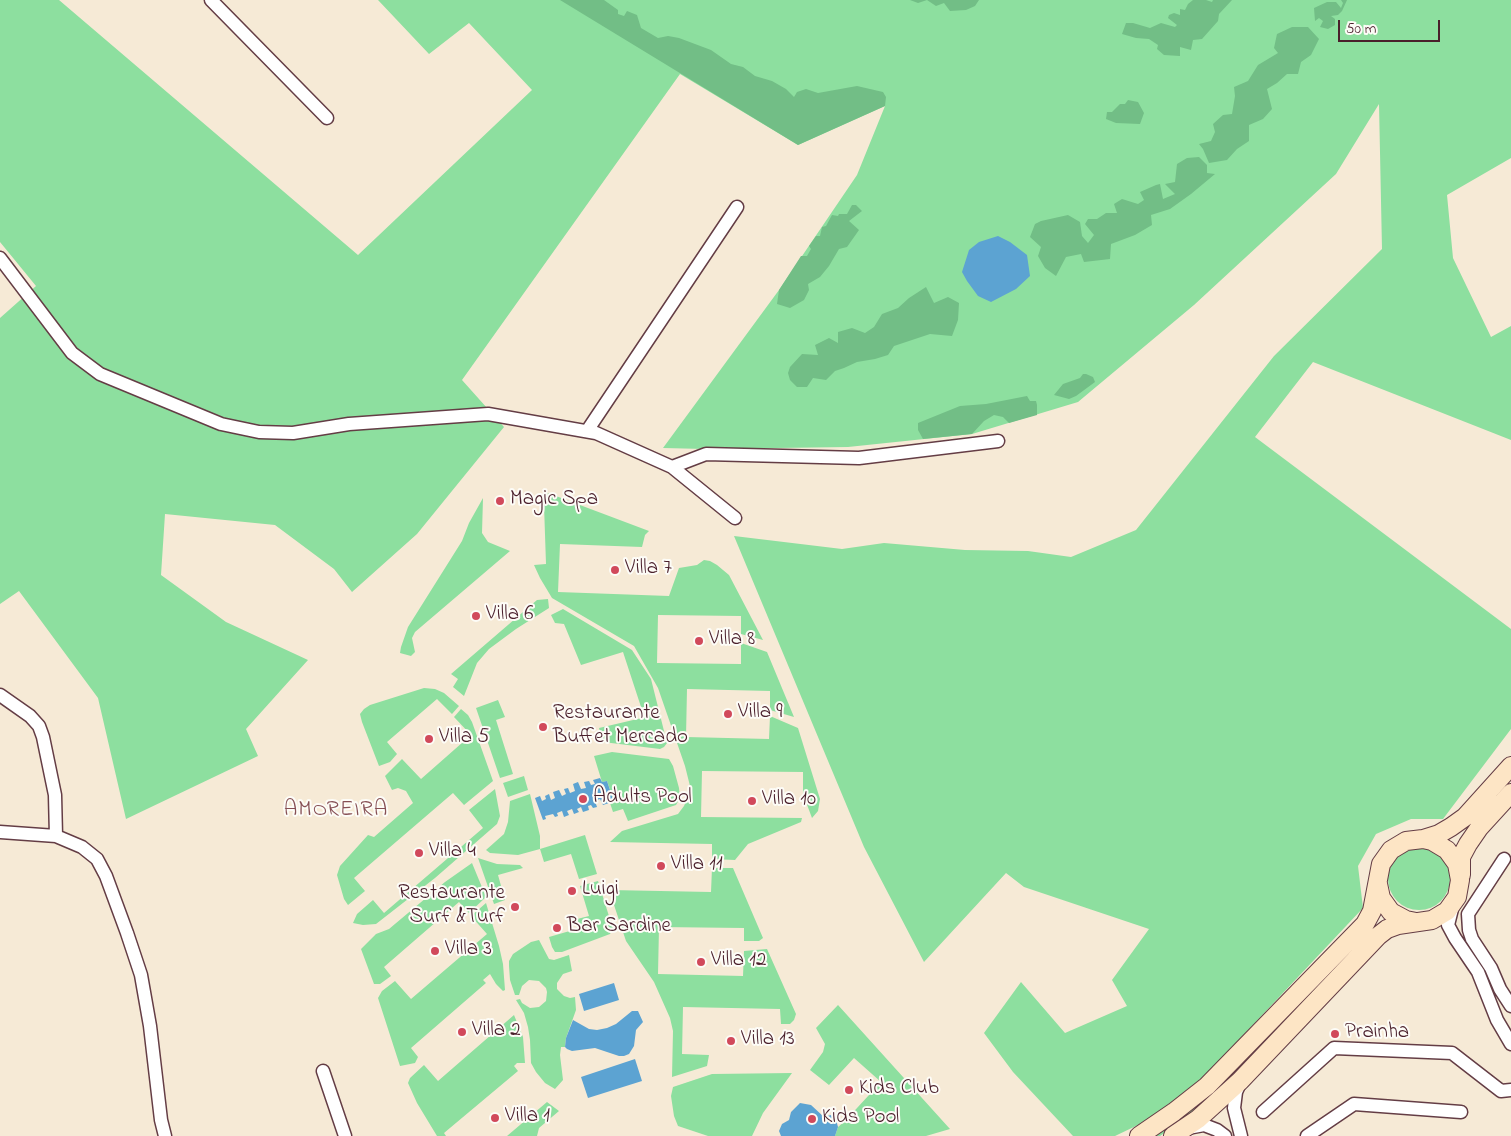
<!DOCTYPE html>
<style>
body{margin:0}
#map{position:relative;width:1511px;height:1136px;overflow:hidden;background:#f6ead6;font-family:"Indie Flower",sans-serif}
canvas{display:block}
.scale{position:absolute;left:1338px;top:20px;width:102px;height:22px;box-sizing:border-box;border:2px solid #4a1f2b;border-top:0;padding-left:6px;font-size:15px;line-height:18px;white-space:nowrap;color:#4a1f2b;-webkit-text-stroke:4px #fdfcf7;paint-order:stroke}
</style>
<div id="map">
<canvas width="1511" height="1136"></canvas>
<div class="scale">50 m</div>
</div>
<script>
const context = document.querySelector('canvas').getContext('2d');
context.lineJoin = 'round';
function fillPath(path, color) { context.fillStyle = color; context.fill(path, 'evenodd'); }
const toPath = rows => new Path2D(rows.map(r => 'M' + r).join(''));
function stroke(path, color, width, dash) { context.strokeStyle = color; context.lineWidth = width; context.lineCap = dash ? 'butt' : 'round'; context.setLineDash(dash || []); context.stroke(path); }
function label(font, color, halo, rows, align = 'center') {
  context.font = font + ' "Indie Flower",sans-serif'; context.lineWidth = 4; context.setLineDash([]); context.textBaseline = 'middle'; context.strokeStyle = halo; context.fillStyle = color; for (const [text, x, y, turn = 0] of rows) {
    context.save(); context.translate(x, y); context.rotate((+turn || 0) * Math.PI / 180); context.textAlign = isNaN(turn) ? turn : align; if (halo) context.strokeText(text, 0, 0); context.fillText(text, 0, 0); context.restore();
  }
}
fillPath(toPath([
 [0,0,59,0,358,255,532,90,469,23,429,54,378,0,1511,0,1511,158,1447,195,1453,258,1491,337,1511,326,1511,440,1313,362,1255,437,1511,629,1511,729,1443,819,1411,819,1376,834,1358,866,1363,908,1186,1096,1138,1125,1115,1136,1073,1136,1013,1072,984,1033,1021,982,1065,1033,1127,1006,1112,980,1149,929,1024,887,1006,873,924,962,864,847,734,536,842,549,884,543,965,550,1028,551,1071,557,1136,530,1274,356,1382,249,1379,104,1336,174,1194,305,1078,402,972,434,848,447,705,449,663,448,779,290,857,175,885,106,798,145,680,74,462,380,504,427,417,534,352,592,334,569,275,525,165,514,161,575,226,622,308,660,246,729,258,756,126,819,98,698,19,591,0,604,0,318,36,286,0,242],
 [548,493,649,531,645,535,642,547,560,544,558,592,669,596,679,568,697,565,704,560,710,561,717,565,729,575,763,640,741,634,741,616,658,615,657,663,741,664,741,643,767,652,794,717,770,710,770,691,687,689,686,737,769,739,770,716,798,728,820,799,818,811,812,818,803,794,803,772,702,771,701,817,802,818,801,822,748,844,735,860,712,859,712,844,610,842,622,831,678,814,684,806,691,790,685,766,658,688,634,646,552,598,540,578,534,565,546,564,544,505],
 [483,498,482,533,488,542,510,551,415,632,412,638,415,652,411,656,400,653,401,647,408,627,462,541,469,523],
 [548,599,549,608,516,629,489,649,477,663,464,696,453,687,458,679,451,674,537,600],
 [563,609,632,650,651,679,667,743,664,747,660,749,603,742,599,728,646,717,643,713,623,652,581,665,564,624,555,623,551,615],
 [424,688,435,689,444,693,459,706,452,714,437,699,387,742,397,754,390,762,379,766,362,722,360,714,364,709,370,705],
 [498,700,505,717,496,720,513,774,500,778,476,708],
 [461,709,468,715,472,722,493,781,464,805,453,793,354,878,365,891,348,905,344,899,337,875,340,866,368,835,374,837,413,803,406,791,398,788,392,790,385,776,402,759,421,779,471,735,454,717],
 [612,752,669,759,673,766,679,788,680,798,676,805,628,821,623,809,613,812,609,800,613,798,607,781,602,782,594,756],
 [524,776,528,790,508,797,503,783],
 [495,789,500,816,497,824,435,878,376,924,363,925,353,923,357,914,373,900,384,913,483,828,469,810],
 [530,794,540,836,540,849,585,835,597,874,579,879,571,854,544,862,540,849,518,855,490,853,486,850,504,834,508,822,510,801],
 '1388 879a31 31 0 1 1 62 0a31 31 0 1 1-62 0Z',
 [478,858,497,864,520,865,523,868,498,875,505,900,494,904],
 [472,863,486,897,469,913,459,902,384,967,391,976,380,984,374,984,361,949,376,934,389,929,445,882],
 [712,868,733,868,763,938,759,941,744,941,744,928,659,927,658,974,743,976,744,951,767,949,796,1014,794,1020,790,1024,781,1024,780,1009,683,1007,682,1054,709,1055,707,1066,672,1077,673,1031,670,1018,654,982,626,941,609,890,711,892],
 [598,881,613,929,610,934,562,952,555,952,552,947,549,937,580,928,577,919,589,916,580,886],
 [486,903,499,946,503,964,505,990,503,991,496,984,490,974,483,980,486,983,411,1048,418,1057,415,1063,400,1066,378,998,382,991,395,981,411,999,487,934,471,916],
 [539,940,549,959,554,960,569,955,572,971,563,974,557,983,557,989,564,996,570,998,575,997,576,1010,566,1038,565,1047,561,1047,560,1055,563,1080,555,1089,545,1083,536,1072,531,1063,530,1040,528,1027,524,1013,516,1000,520,999,522,1003,530,1008,539,1007,546,1001,547,992,546,988,539,981,529,980,522,986,519,995,515,995,510,980,509,966,509,961,513,954,531,942],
 [1358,940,1362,943,1245,1065,1196,1111,1160,1136,1150,1136],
 [838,1005,950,1129,926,1136,835,1136,838,1127,845,1121,881,1082,854,1058,829,1085,810,1070,823,1052,825,1044,816,1028],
 [514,1015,523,1037,525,1063,517,1063,514,1066,518,1071,444,1133,446,1136,437,1136,417,1103,408,1083,410,1078,424,1065,438,1081],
 [792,1073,763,1113,752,1136,708,1136,678,1126,674,1116,671,1096,673,1087,712,1074],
 [547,1102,559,1111,539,1128,537,1136,507,1136]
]), '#8ddf9f');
fillPath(toPath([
 [560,0,604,0,618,10,618,14,624,16,627,11,637,15,641,28,658,38,668,36,679,38,711,50,731,64,743,67,755,76,772,81,786,89,794,97,797,92,806,89,818,93,857,86,883,92,886,97,885,106,798,145],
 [910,0,979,0,975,6,966,10,950,11,944,3,936,6,927,0,918,3],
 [1193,0,1206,0,1212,2,1213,0,1232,0,1219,14,1218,21,1202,39,1193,40,1191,50,1180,47,1180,56,1164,55,1157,49,1158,45,1149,39,1136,38,1122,34,1126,23,1133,23,1150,28,1161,23,1175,27,1177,25,1168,18,1169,15,1174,13,1180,15,1180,9,1185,10,1188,4],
 [1341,0,1347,0,1342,11,1338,15,1331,16,1335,19,1335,25,1328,29,1320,27,1323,21,1319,18,1315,21,1314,8,1327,2,1336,2,1341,8,1343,3],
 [1292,27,1308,27,1319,39,1311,55,1301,62,1298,74,1287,74,1277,83,1267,89,1272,109,1263,119,1249,125,1249,141,1237,149,1227,160,1209,163,1203,149,1199,144,1211,141,1215,132,1213,124,1223,115,1232,114,1235,96,1234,87,1248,81,1258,65,1278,53,1274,48,1277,34],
 [1128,100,1138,102,1144,113,1140,124,1116,123,1106,119,1107,112,1112,112,1120,104,1125,104],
 [1199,157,1207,165,1207,173,1215,174,1191,194,1170,209,1151,215,1152,225,1135,235,1111,244,1110,259,1084,262,1081,254,1066,257,1056,276,1045,268,1038,256,1041,247,1030,237,1035,224,1041,221,1068,215,1080,222,1082,236,1088,243,1094,235,1085,224,1088,219,1097,219,1106,213,1117,213,1114,204,1122,199,1138,204,1144,200,1140,192,1156,185,1160,184,1163,199,1175,194,1165,184,1175,182,1177,164,1187,158],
 [852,205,856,205,862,211,849,221,859,230,847,247,839,249,829,266,820,277,808,284,809,290,804,300,790,308,777,304,779,290,801,256,807,256,811,249,809,246,816,236,820,236,822,227,826,226,832,215,838,216,839,214,847,214],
 [926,287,934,303,948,297,959,303,958,320,952,336,930,334,894,346,888,355,875,359,857,362,844,368,835,371,826,380,813,378,807,387,797,387,790,380,788,373,790,367,802,354,818,355,815,345,829,338,838,343,838,332,852,328,865,333,874,327,882,314,898,308,909,298],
 [1083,374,1086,374,1093,377,1095,382,1076,396,1069,399,1054,395,1063,384,1080,378],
 [1027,396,1030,401,1036,401,1037,405,1037,415,1009,423,1003,417,994,415,984,421,972,434,923,439,918,430,918,423,960,406,986,404]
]), '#72be86');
fillPath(toPath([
 [998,236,1010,242,1027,255,1030,276,1016,289,991,302,978,296,967,281,962,272,969,250,979,242],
 [600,778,602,782,607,781,613,799,609,800,609,803,603,805,600,799,595,801,597,807,593,808,591,805,588,806,589,810,583,812,581,807,577,809,579,812,574,814,572,809,567,811,569,815,564,817,562,811,557,813,558,816,555,817,553,814,545,816,546,819,543,820,535,798,540,796,542,801,546,799,545,796,549,794,551,800,555,798,553,792,559,790,562,796,566,794,564,789,568,788,570,793,575,791,573,784,578,782,581,789,586,788,584,782,589,781,591,785,595,784,593,780],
 [614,983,619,1000,584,1011,579,994],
 [632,1011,638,1011,643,1022,636,1030,634,1046,629,1054,624,1056,619,1056,595,1048,572,1051,567,1049,565,1047,566,1038,573,1020,589,1029,597,1030,607,1028,616,1024],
 [635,1059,642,1081,588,1098,581,1077],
 [800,1103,811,1105,824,1117,831,1115,836,1120,838,1127,835,1136,781,1136,779,1131,782,1124,789,1120,791,1112]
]), '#5ca3d2');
const street = toPath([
 [211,0,327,118],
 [0,258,72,353,100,374,221,424,259,432,293,433,349,424,488,414,596,433,672,467,706,454,859,458,998,441],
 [587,431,737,207],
 [672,467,735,518],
 [0,695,30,716,39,726,43,737,55,795,56,836],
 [0,832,56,836,82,847,97,859,106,876,127,933,141,975,150,1026,161,1120,165,1136],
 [1504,859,1468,914,1469,930,1472,939,1491,968,1500,989,1511,1006],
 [1453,905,1448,925,1455,938,1478,972,1497,1020,1511,1044],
 [323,1071,345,1136],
 [1240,1083,1236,1092,1234,1108,1241,1136],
 [1263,1112,1334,1048,1452,1053,1501,1091,1511,1090],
 [1188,1128,1204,1125,1217,1130,1225,1136],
 [1307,1136,1354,1104,1461,1112]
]);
const secondary = toPath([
 [1423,839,1439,834,1451,827,1465,817,1511,766],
 [1461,875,1461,857,1468,844,1479,828,1511,793],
 [1378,884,1381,898,1391,912,1406,920,1416,922],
 [1139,1136,1174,1112,1207,1086,1365,924,1372,911,1381,864,1391,850,1406,841,1423,839,1432,841,1447,850,1457,864,1460,880,1457,897,1447,911,1432,920,1398,925,1387,929,1378,936,1240,1081,1198,1119,1173,1136]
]);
stroke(street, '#643d45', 15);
stroke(secondary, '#643d45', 20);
stroke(street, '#fff', 12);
stroke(secondary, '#fde5c5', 18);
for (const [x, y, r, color] of [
 [500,501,5,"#d1495b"],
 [615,570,5,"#d1495b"],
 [476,616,5,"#d1495b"],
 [699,641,5,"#d1495b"],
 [728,714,5,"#d1495b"],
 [543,727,5,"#d1495b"],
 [429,739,5,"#d1495b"],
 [583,799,5,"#d1495b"],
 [752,801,5,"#d1495b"],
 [419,853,5,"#d1495b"],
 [661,866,5,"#d1495b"],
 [572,891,5,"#d1495b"],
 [515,907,5,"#d1495b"],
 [557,928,5,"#d1495b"],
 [435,951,5,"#d1495b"],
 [701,962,5,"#d1495b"],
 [462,1032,5,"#d1495b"],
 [1335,1034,5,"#d1495b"],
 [731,1041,5,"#d1495b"],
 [849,1090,5,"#d1495b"],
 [495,1118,5,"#d1495b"],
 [812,1119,5,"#d1495b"]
]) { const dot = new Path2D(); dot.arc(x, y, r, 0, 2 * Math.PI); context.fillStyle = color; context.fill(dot); stroke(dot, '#fdfcf7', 2); }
label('21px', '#4a1f2b', '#fdfcf7', [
 ["Magic Spa",510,501],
 ["Villa 7",625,570],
 ["Villa 6",486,616],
 ["Villa 8",709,641],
 ["Villa 9",738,714],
 ["Restaurante",553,715],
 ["Buffet Mercado",553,739],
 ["Villa 5",439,739],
 ["Adults Pool",593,799],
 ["Villa 10",762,801],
 ["Villa 4",429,853],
 ["Villa 11",671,866],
 ["Luigi",582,891],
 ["Restaurante",505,895,"right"],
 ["Surf &Turf",505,919,"right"],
 ["Bar Sardine",567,928],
 ["Villa 3",445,951],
 ["Villa 12",711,962],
 ["Villa 2",472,1032],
 ["Prainha",1345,1034],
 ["Villa 13",741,1041],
 ["Kids Club",859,1090],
 ["Villa 1",505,1118],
 ["Kids Pool",822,1119]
], 'left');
context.letterSpacing = '1px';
label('22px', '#864f54', '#fdfcf7', [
 ["AMOREIRA",336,811]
]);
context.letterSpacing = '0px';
</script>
